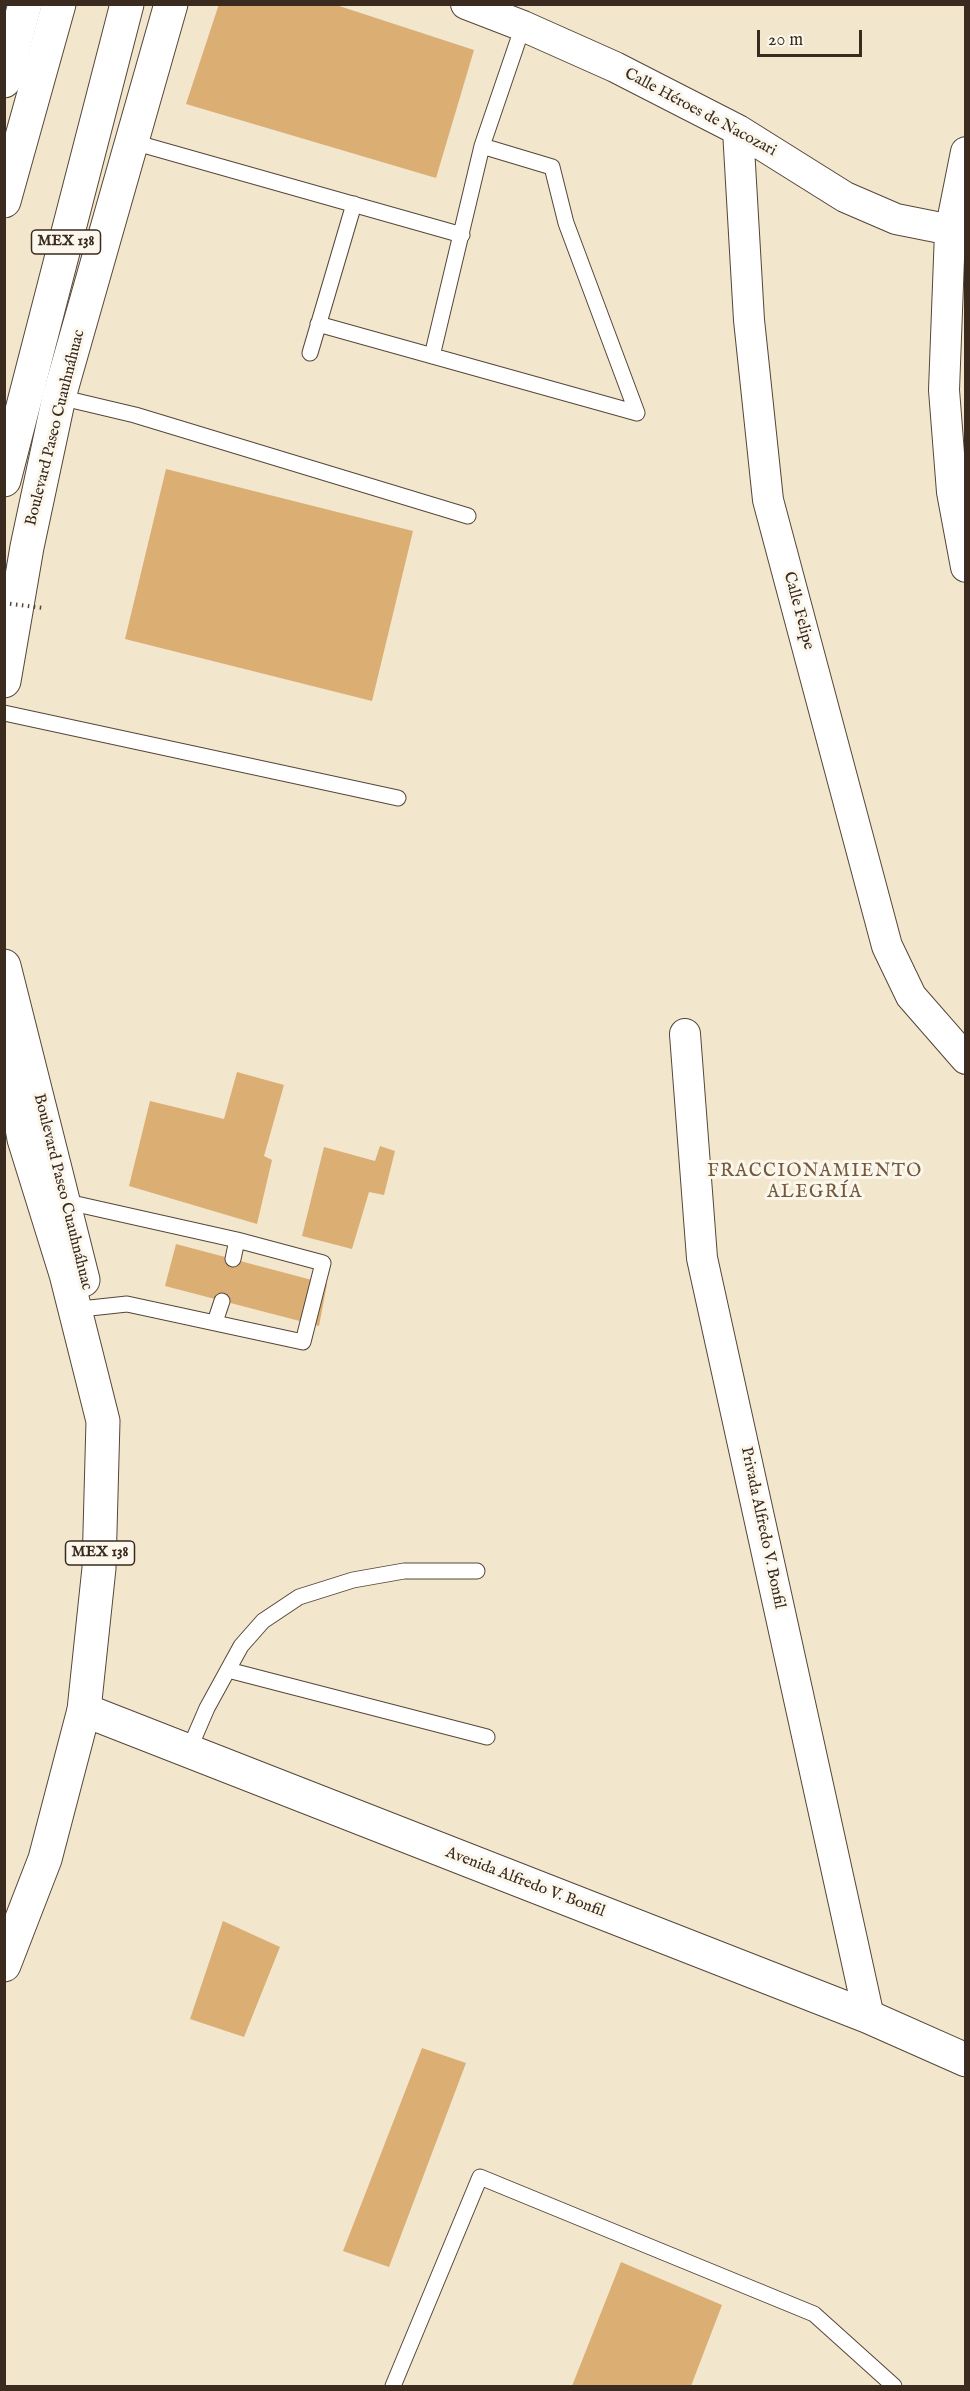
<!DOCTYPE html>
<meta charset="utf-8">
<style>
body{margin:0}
#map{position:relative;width:970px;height:2391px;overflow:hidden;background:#f2e6cd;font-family:"IM FELL English",serif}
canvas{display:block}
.frame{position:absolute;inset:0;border:6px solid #3b2a1e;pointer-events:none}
.scale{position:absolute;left:757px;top:30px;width:105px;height:27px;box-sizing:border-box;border:3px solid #3b2a1e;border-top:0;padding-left:8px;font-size:18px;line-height:21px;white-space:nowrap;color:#3b2a1e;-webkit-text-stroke:4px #fbf7ec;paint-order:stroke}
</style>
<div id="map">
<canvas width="970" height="2391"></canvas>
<div class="frame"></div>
<div class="scale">20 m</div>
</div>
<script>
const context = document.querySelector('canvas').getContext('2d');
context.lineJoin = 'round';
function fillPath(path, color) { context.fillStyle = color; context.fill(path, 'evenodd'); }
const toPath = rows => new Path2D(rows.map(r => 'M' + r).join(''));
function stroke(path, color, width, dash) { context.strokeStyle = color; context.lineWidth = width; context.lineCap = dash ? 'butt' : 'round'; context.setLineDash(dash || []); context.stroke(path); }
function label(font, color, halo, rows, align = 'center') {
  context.font = font + ' "IM FELL English",serif'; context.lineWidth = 6; context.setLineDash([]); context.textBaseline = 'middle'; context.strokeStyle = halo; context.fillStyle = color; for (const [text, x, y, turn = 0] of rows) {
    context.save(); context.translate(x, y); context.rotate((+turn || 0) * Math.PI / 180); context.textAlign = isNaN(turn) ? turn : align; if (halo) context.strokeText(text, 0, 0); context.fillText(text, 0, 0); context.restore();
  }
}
fillPath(toPath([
 [219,4,333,4,474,50,436,178,186,104],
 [166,469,413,531,372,701,125,639],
 [237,1072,284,1085,264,1156,272,1160,257,1224,129,1186,150,1101,224,1119],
 [380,1146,395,1151,384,1195,369,1192,352,1249,302,1236,324,1147,375,1161],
 [176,1244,327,1284,319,1326,165,1286],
 [223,1921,280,1947,244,2037,190,2019],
 [422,2048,466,2063,389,2267,343,2251],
 [621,2262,722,2305,691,2386,572,2386]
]), '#dbae74');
const lane = toPath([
 [133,142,462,235],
 [318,324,637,413,566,223,552,167,482,146],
 [310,353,354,204],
 [432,356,482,146,523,26],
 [59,397,135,415,468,516],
 [4,713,398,798],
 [63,1201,237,1240,323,1263,303,1342,127,1304,90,1308],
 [233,1259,237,1240],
 [215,1322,222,1301],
 [228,1670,487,1737],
 [188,1752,207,1708,241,1646,263,1621,299,1597,353,1580,404,1571,477,1571],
 [393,2386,480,2177,814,2314,894,2386]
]);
const street = toPath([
 [466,4,523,26,615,67,738,130,845,197,896,219,966,233],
 [738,130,749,320,768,500,887,946,911,996,966,1059],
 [966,152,950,232,944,390,952,492,966,567],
 [685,1034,702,1258,869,2017]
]);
const secondary = toPath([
 [4,81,25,4],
 [4,681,27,547,59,397,171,4],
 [4,966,83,1280],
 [84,1710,869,2017,966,2060]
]);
const primary = toPath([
 [4,201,59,4],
 [4,480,127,4],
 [4,1032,24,1139,66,1274,103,1421,99,1568,84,1710,45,1859,4,1965]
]);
stroke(lane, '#564638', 17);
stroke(street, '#564638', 32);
stroke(secondary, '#564638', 35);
stroke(primary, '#564638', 35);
stroke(lane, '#fff', 15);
stroke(street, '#fff', 30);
stroke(secondary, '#fff', 33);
stroke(primary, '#fff', 33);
stroke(toPath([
 [4,603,43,608]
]), '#564638', 4, [1.5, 4.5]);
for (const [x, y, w] of [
 [66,242,69],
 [100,1553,69]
]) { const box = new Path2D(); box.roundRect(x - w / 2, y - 12, w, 24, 4.5); context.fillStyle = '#fbf7ec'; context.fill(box); stroke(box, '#3b2a1e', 1.5); }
label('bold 15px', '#3b2a1e', null, [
 ["MEX 138",66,242],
 ["MEX 138",100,1553]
]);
label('16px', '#3b2a1e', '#fbf7ec', [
 ["Calle Héroes de Nacozari",700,113,28],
 ["Boulevard Paseo Cuauhnáhuac",56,428,-76],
 ["Calle Felipe",798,611,75],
 ["Boulevard Paseo Cuauhnáhuac",62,1192,76],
 ["Privada Alfredo V. Bonfil",762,1528,78],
 ["Avenida Alfredo V. Bonfil",525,1883,21]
]);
context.letterSpacing = '1.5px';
label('18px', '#73583c', '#fbf7ec', [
 ["FRACCIONAMIENTO",815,1172],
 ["ALEGRÍA",815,1193]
]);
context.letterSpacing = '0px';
</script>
